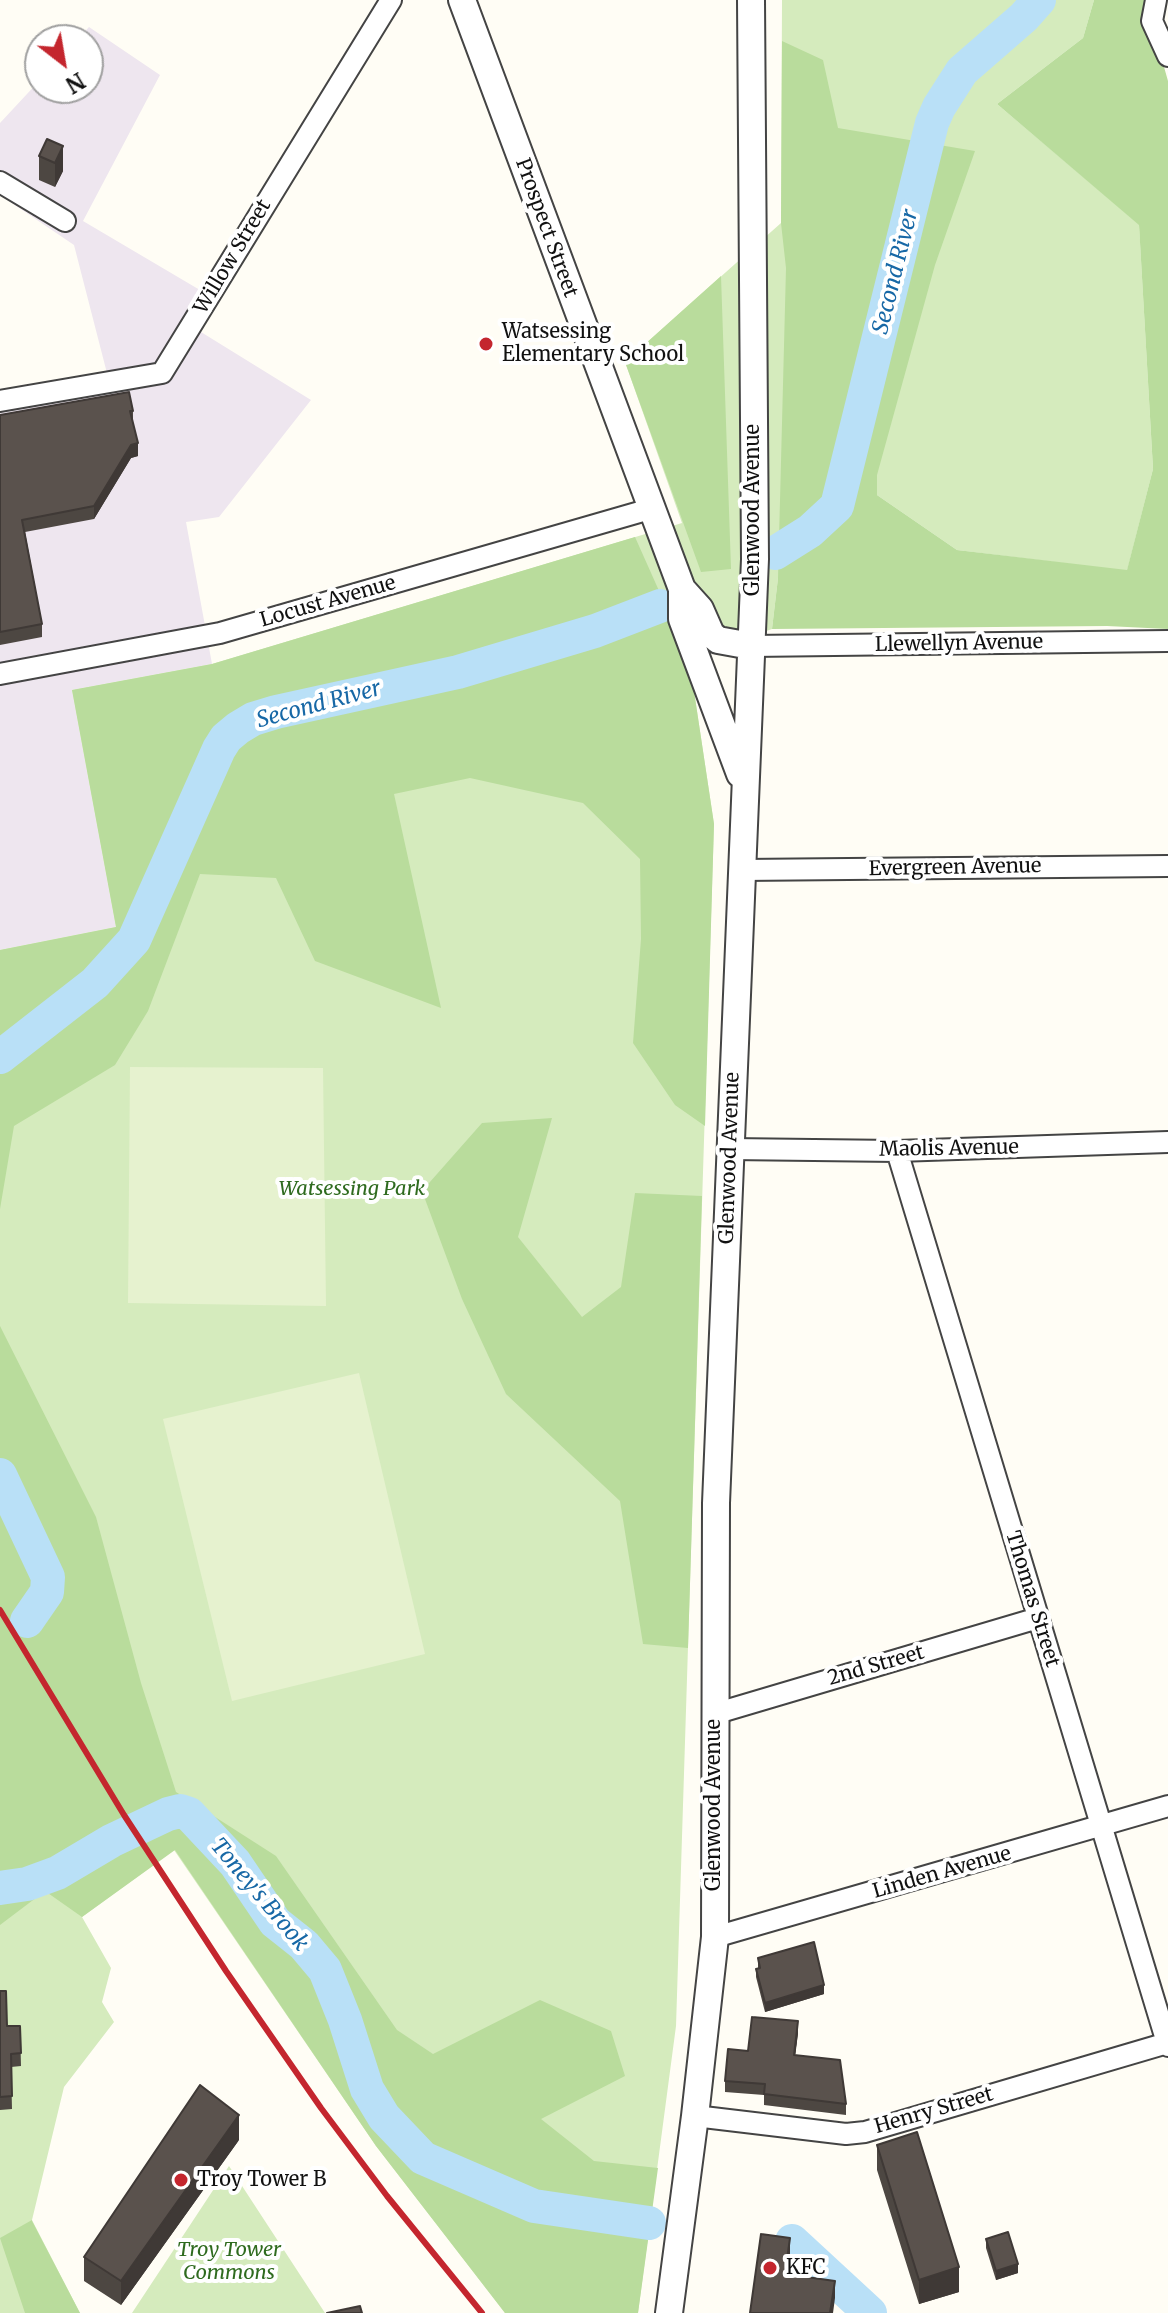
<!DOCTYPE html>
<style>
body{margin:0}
#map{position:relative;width:1168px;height:2313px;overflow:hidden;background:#fffdf5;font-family:Merriweather,serif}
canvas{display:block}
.north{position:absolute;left:24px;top:24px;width:80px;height:80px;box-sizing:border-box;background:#fff;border:2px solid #a0a0a0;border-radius:50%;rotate:149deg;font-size:22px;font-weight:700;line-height:32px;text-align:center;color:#111}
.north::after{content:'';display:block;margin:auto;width:28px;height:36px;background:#c4262e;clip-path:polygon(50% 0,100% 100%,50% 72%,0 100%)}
</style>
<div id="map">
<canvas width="1168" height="2313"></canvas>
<div class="north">N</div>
</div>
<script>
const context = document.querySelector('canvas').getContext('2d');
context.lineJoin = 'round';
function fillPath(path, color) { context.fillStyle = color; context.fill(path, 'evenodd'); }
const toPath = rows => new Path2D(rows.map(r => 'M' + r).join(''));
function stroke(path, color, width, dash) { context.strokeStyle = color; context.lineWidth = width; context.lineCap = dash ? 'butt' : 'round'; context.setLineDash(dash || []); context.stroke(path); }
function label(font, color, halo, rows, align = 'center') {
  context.font = font + ' Merriweather,serif'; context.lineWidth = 8; context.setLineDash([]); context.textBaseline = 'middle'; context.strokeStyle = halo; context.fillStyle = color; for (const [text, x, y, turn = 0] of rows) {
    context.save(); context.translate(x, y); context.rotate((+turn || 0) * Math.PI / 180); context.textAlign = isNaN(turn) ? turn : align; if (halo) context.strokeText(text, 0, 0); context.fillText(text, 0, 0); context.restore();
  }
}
fillPath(toPath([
 [89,27,160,75,83,221,205,293,188,324,311,400,219,517,186,522,212,664,72,690,116,927,0,950,0,407,109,381,74,245,0,195,0,123,40,80,40,88,88,88,88,40,77,40]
]), '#eee6ef');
fillPath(toPath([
 [782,0,1094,0,1083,38,997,104,1139,224,1153,469,1127,571,957,550,877,495,778,578,772,629,689,658,714,824,676,2026,638,2313,505,2313,376,2146,174,1850,82,1917,111,1968,102,2002,114,2022,64,2087,32,2220,80,2313,0,2313,0,950,116,927,72,690,212,664,682,523,625,362,781,223],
 [229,2166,325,2313,132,2313]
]), '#d5ebbd');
fillPath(toPath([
 [1094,0,1145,0,1168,81,1168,629,1107,626,772,629,778,578,786,268,781,223,782,41,823,60,838,128,975,151,935,265,877,475,877,495,957,550,1127,570,1153,469,1139,225,997,104,1083,38],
 [721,276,731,569,701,572,625,362],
 [635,537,689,658,714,824,705,1126,675,1105,633,1043,641,939,640,859,583,803,470,778,394,794,441,1008,315,961,276,878,200,874,148,1011,115,1065,14,1126,0,1209,0,950,116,927,72,690,212,664],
 [552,1118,518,1237,582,1317,621,1287,635,1193,702,1196,688,1648,643,1644,620,1501,506,1394,462,1299,422,1191,482,1123],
 [0,1326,96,1517,141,1683,176,1792,276,1856,397,2030,433,2054,540,2000,611,2031,625,2076,541,2119,594,2161,658,2168,638,2313,505,2313,376,2146,175,1850,82,1917,45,1891,0,1925],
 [32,2220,32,2221,80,2313,25,2313,0,2238]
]), '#b9dc9c');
fillPath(toPath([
 [130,1067,323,1068,326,1306,128,1303],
 [359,1373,425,1654,232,1701,163,1419]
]), '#e6f2cf');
stroke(toPath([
 [775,553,810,531,837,506,932,123,939,107,962,71,1024,17,1039,0],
 [0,1057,95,983,134,940,219,749,226,738,238,728,253,719,276,712,458,672,595,631,660,606],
 [0,1475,48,1577,47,1592,27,1621],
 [0,1888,27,1884,57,1873,111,1841,168,1814,180,1811,189,1814,235,1863,275,1922,304,1945,325,1970,345,2020,367,2089,384,2117,423,2158,534,2206,649,2223],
 [792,2241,870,2313]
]), '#b9e0f7', 34);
const minor = toPath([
 [1156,0,1152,21,1168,56],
 [0,182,65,221],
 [0,401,162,373,391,0],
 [751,646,1168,641],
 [0,674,220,633,650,509],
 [742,870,1168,866],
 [730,1149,897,1151,1168,1142],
 [897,1151,1168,2046],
 [714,1714,1038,1618],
 [715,1937,1168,1806],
 [695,2116,846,2134,865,2132,1167,2043]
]);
const tertiary = toPath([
 [462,0,682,589,682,619,740,774],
 [682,589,700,609,711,634,718,640,751,646],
 [669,2313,695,2116,715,1937,716,1503,755,559,751,0]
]);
stroke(minor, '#444', 24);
stroke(tertiary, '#444', 30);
stroke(minor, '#fff', 20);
stroke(tertiary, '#fff', 26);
stroke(toPath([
 [0,1610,124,1815,226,1971,321,2108,387,2196,482,2313]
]), '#c4262e', 6);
fillPath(toPath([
 [63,146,63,171,55,187,39,180,39,156],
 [133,411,133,424,138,456,131,458,94,519,25,532,42,624,42,637,0,645,0,415],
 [758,1958,824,1994,765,2012,756,1977,756,1969,758,1968],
 [0,1991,7,2026,20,2026,21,2066,11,2067,12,2109,0,2110],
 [798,2033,795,2055,846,2104,846,2115,764,2105,764,2095,725,2092,725,2081,748,2051],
 [239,2140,121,2305,84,2281,84,2257],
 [877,2145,959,2292,919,2304,877,2170],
 [986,2239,1018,2273,996,2280,986,2248]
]), '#4d4742');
fillPath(toPath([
 [63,146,63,171,55,187,55,163],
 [138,443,138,456,131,458,94,519,94,506,131,445],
 [824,1985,824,1994,765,2012,765,2003],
 [798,2021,798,2033,794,2066,794,2055],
 [239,2115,239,2140,121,2305,121,2281],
 [790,2238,790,2255,785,2291,785,2274],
 [1018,2264,1018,2273,996,2280,996,2271],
 [959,2267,959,2292,919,2304,919,2280],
 [835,2281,835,2298,833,2313,830,2313]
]), '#3f3936');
const building = toPath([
 [47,139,63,146,55,163,39,156,47,139],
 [129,392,133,411,130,411,138,443,131,445,94,506,22,520,42,624,0,632,0,415,129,392],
 [814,1942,824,1985,765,2003,756,1969,760,1968,758,1958,814,1942],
 [0,1991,6,1991,7,2026,20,2026,21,2053,11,2054,12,2096,0,2097,0,1991],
 [752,2017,798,2021,794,2055,840,2060,846,2104,764,2094,765,2084,725,2081,728,2049,748,2051,752,2017],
 [200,2085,239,2115,121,2281,84,2257,200,2085],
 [917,2132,959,2267,919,2280,877,2145,917,2132],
 [1008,2232,1018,2264,996,2271,986,2239,1008,2232],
 [761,2234,790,2238,785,2274,835,2281,830,2313,750,2313,761,2234],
 [360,2306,362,2313,327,2313,360,2306]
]);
fillPath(building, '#5a524d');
stroke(building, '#3f3936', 2);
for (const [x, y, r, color] of [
 [486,344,8,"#c4262e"],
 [181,2180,8,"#c4262e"],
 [770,2268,8,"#c4262e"]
]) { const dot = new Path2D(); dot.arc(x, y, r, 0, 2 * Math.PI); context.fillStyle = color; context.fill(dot); stroke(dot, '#fff', 3); }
label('20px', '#111', '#fff', [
 ["Prospect Street",546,228,70],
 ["Willow Street",233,257,-59],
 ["Glenwood Avenue",753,510,-90],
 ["Locust Avenue",328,602,-16],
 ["Llewellyn Avenue",959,644,-1],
 ["Evergreen Avenue",955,868,-1],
 ["Maolis Avenue",949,1149,-1],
 ["Glenwood Avenue",730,1158,-88],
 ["Thomas Street",1032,1599,73],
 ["2nd Street",876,1666,-16],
 ["Glenwood Avenue",714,1805,-90],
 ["Linden Avenue",942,1873,-16],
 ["Henry Street",934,2111,-16]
]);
label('20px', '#111', '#fff', [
 ["Watsessing",502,332],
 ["Elementary School",502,355],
 ["Troy Tower B",197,2180],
 ["KFC",786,2268]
], 'left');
label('italic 20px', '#2f6b1f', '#fff', [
 ["Watsessing Park",352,1189],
 ["Troy Tower",229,2250],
 ["Commons",229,2273]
]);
label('italic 22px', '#1768a6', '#fff', [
 ["Second River",896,272,-76],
 ["Second River",319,705,-15],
 ["Toney's Brook",259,1895,50]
]);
</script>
